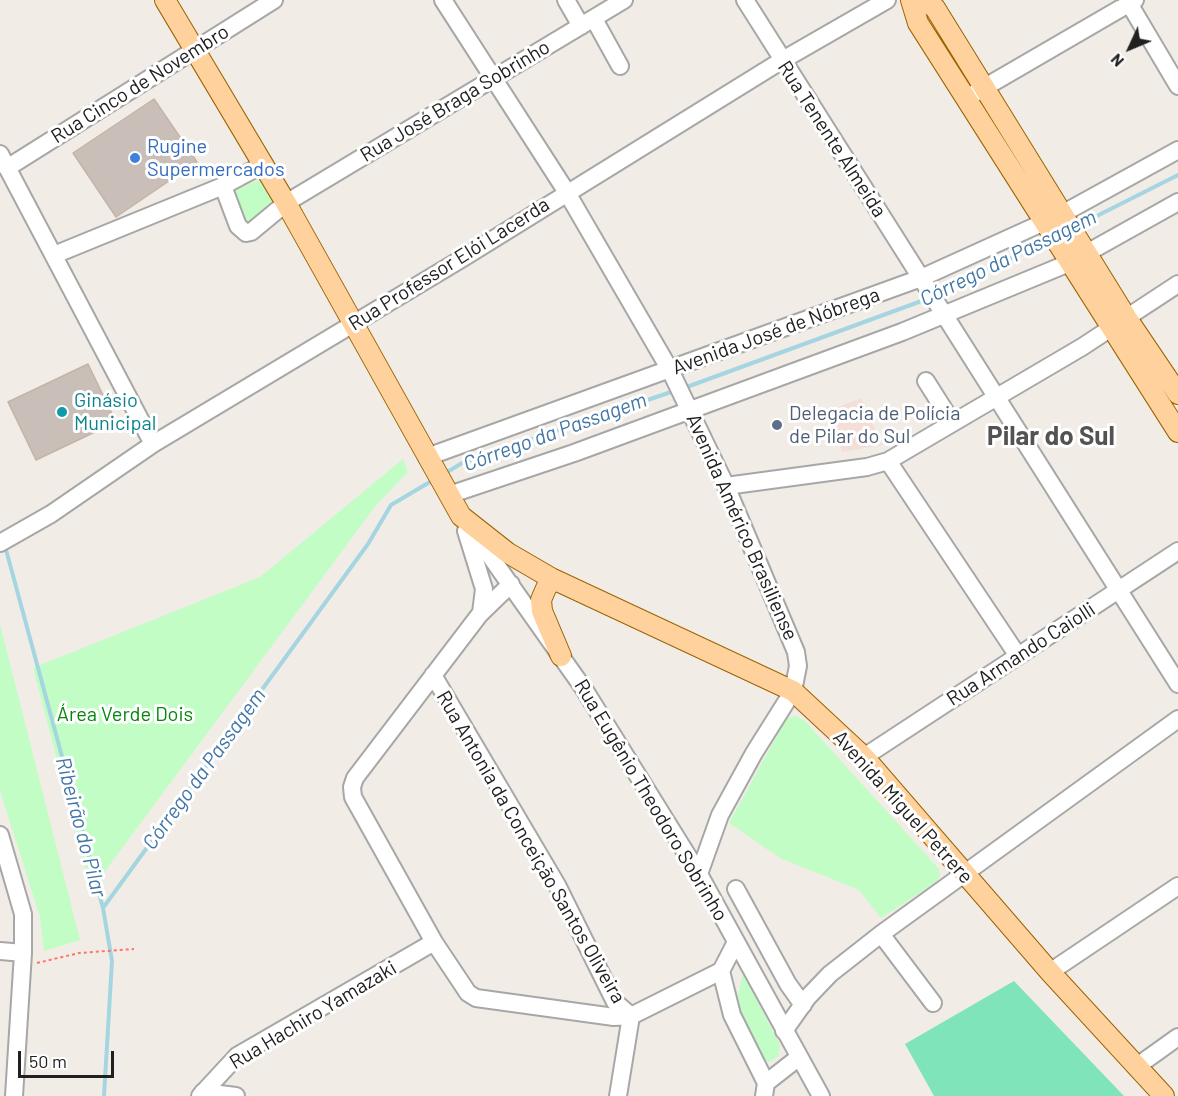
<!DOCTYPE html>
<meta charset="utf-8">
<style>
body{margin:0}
#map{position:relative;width:1178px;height:1096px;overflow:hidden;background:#f1ede6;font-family:Barlow,sans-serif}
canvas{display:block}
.north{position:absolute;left:1100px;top:18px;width:60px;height:60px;-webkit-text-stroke:4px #fff;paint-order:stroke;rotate:226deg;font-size:16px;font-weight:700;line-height:24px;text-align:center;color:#202020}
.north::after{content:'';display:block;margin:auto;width:21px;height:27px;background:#202020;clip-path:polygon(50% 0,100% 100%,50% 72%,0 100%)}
.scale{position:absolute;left:18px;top:1051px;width:96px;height:27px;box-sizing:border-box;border:3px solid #202020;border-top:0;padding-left:8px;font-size:18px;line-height:21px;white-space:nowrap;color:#202020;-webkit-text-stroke:4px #fff;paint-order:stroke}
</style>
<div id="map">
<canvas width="1178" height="1096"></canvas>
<div class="north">N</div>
<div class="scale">50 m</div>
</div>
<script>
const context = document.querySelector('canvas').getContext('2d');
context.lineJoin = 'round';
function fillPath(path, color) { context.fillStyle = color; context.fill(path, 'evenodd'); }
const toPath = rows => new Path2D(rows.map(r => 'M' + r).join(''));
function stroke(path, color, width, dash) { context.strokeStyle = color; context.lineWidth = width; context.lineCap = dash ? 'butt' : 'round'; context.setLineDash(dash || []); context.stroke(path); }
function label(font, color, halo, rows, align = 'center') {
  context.font = font + ' Barlow,sans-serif'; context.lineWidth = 6; context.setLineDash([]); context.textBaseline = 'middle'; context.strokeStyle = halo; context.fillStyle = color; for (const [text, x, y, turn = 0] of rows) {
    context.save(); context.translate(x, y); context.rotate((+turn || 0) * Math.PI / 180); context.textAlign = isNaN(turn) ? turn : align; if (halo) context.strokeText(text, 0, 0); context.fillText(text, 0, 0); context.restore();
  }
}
fillPath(toPath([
 [861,398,882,445,842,452,828,411]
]), '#f3dfd8');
fillPath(toPath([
 [263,178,280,207,252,224,244,224,234,191],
 [403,459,408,472,377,504,91,890,33,668,260,577],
 [0,624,80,940,44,951,40,917,0,791],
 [796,716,804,720,939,869,940,876,935,883,881,918,859,890,780,858,729,823,786,719],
 [743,974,780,1045,779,1056,769,1062,760,1057,736,1002]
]), '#c1fdc4');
fillPath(toPath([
 [1014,981,1124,1096,934,1096,905,1044]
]), '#7fe4ba');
stroke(toPath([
 [1077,226,1178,175],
 [937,294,1049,240],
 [684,388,927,299],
 [444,474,462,463,674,391],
 [5,546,103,908,112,961,104,1096],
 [103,908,368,544,391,505,435,479]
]), '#a4d5e1', 4);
const building = toPath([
 [154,99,197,162,116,217,73,153,154,99],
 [88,364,116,422,36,460,8,402,88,364]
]);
fillPath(building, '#c9bfb8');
stroke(building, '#c4b3a7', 1.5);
const minor = toPath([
 [443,0,566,191,670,370,726,486,796,652,798,666,793,691,754,753,720,815,699,874],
 [566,0,581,26],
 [745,0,1178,684],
 [1127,0,1178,86],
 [594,19,620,66],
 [975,93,1135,0],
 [0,154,153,444],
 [7,168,274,0],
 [223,186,238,226,246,233,251,232,286,203,624,0],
 [54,255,223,186,264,164],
 [926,381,952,422],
 [427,457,921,278,1062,214,1178,150],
 [888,461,1018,656],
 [726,486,867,467,888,461,1082,347,1178,284],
 [449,495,574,453,902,332,1069,263,1178,202],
 [471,529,584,689,699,874,821,1096],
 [466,531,484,589,481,613],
 [0,543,51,514,153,444,463,258,781,61,887,0],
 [511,584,480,614,355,778,352,787,353,797,434,942,468,993,476,998,614,1017,631,1016,721,971,736,942],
 [433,675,557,885,615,1002,631,1016,618,1096],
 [864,757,1178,551],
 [0,835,23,914,23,953,14,1096],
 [736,889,788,984,803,1005],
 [881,934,933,1003],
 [0,951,23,953],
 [721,971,732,1015,766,1083,764,1096],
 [1050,972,1178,886],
 [784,1031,808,997,830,974,881,934,1178,719],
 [1136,1067,1178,1037],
 [766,1083,798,1058],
 [203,1092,236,1096],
 [200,1096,237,1056,434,942]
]);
const major = toPath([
 [165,0,286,203,461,516,508,553,551,578,793,691,864,757,1050,972,1164,1096],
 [911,0,918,23,1178,432],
 [923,0,935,8,1126,317,1178,394],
 [555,580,547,586,541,600,542,611,561,656]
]);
stroke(minor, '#a7a7a7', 20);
stroke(major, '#9b6300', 22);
stroke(toPath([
 [37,963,79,953,134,949]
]), '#ff7368', 2, [3, 3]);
stroke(minor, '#fff', 16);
stroke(major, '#ffd19c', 20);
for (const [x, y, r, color] of [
 [135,158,6,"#3f7fe0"],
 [62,412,6,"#0f9aa8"],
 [777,425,6,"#5c6f8a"]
]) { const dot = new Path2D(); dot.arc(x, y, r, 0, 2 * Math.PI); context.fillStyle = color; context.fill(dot); stroke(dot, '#fff', 2); }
label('20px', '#202020', '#fff', [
 ["Rua Cinco de Novembro",140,84,-32],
 ["Rua José Braga Sobrinho",455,101,-31],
 ["Rua Tenente Almeida",832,139,57],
 ["Rua Professor Elói Lacerda",449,264,-32],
 ["Avenida José de Nóbrega",776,331,-20],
 ["Avenida Américo Brasiliense",742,527,66],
 ["Rua Armando Caiolli",1021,654,-33],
 ["Rua Eugênio Theodoro Sobrinho",651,800,59],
 ["Avenida Miguel Petrere",903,807,48],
 ["Rua Antonia da Conceição Santos Oliveira",531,847,60],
 ["Rua Hachiro Yamazaki",313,1015,-31]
]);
label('20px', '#366cbe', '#fff', [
 ["Rugine",147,146],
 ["Supermercados",147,169]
], 'left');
label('20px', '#0d838f', '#fff', [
 ["Ginásio",74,400],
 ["Municipal",74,423]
], 'left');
label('20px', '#4e5e75', '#fff', [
 ["Delegacia de Polícia",789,413],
 ["de Pilar do Sul",789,436]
], 'left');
label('20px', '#05860c', '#fff', [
 ["Área Verde Dois",125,714]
]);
label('italic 21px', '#4176a6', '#fff', [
 ["Córrego da Passagem",1008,258,-26],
 ["Córrego da Passagem",555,432,-20],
 ["Córrego da Passagem",204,769,-54],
 ["Ribeirão do Pilar",81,827,75]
]);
label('bold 26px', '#535353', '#fff', [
 ["Pilar do Sul",1051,436]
]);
</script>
